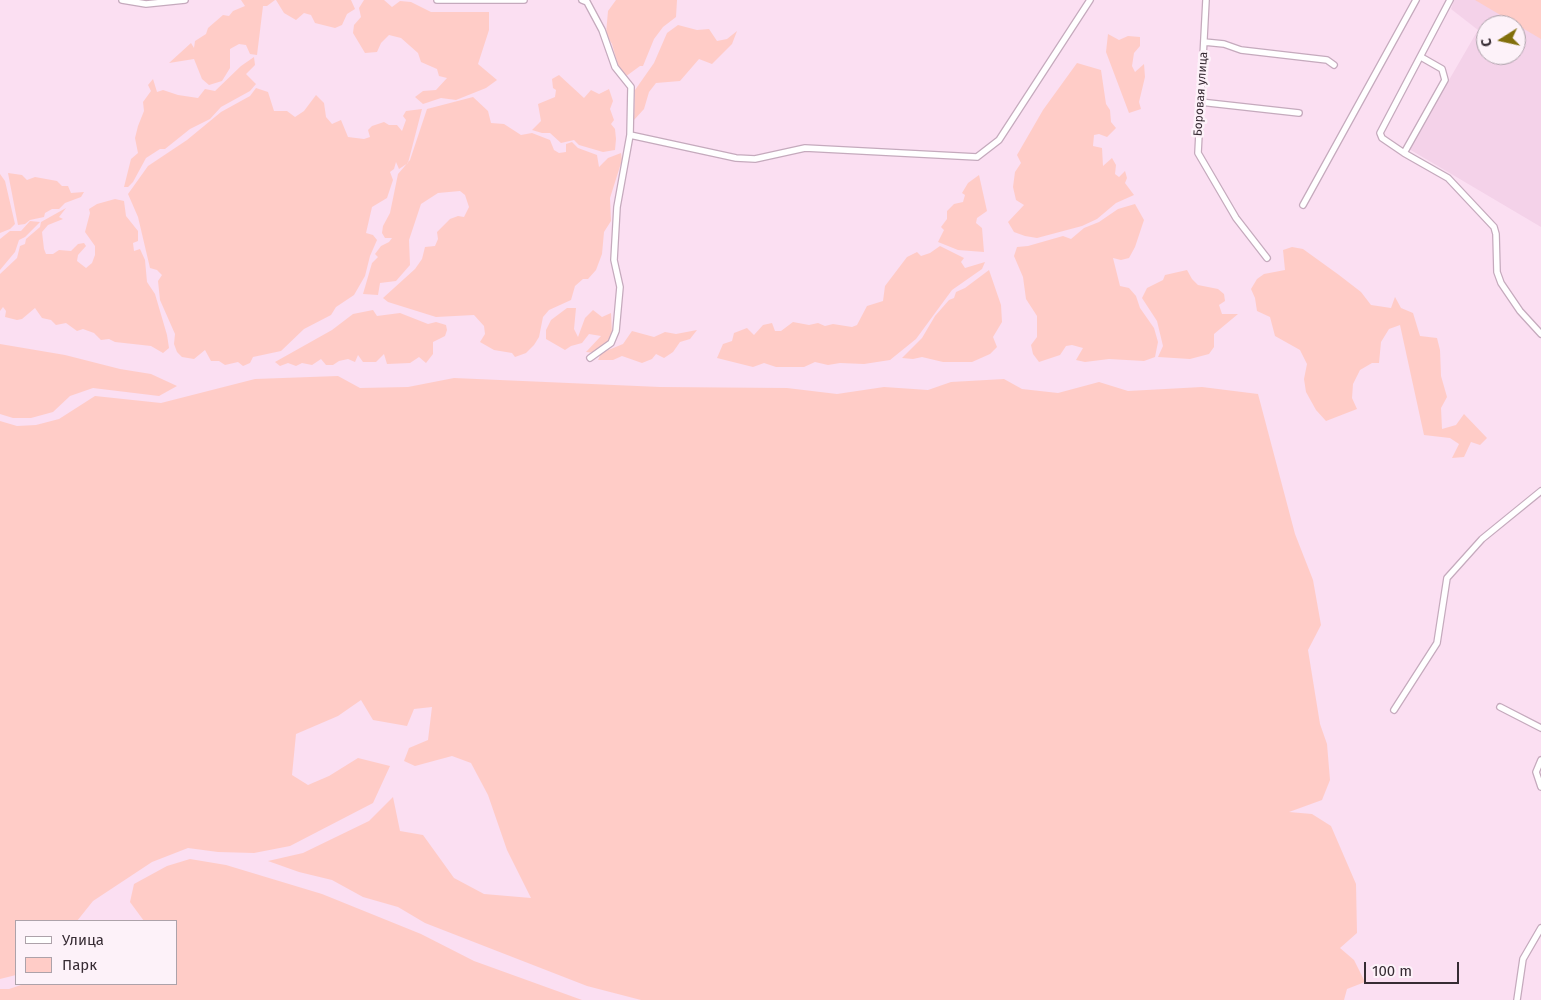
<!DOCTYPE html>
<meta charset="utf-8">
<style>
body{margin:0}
#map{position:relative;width:1541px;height:1000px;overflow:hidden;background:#fbdff2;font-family:"Fira Sans",sans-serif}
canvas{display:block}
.legend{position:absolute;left:15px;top:920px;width:162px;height:65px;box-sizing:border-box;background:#fdf2f9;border:1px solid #ada2aa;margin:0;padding:6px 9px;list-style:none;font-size:15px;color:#362b33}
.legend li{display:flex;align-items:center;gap:10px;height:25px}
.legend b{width:25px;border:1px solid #ada2aa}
.north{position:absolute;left:1476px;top:15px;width:50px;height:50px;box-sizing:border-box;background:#fdf2f9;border:1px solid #ada2aa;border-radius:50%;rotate:260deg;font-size:14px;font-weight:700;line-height:20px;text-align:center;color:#362b33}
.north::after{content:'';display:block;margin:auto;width:18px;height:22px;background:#826e0b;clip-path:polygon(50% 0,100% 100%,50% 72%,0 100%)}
.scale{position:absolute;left:1364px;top:962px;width:95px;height:22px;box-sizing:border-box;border:2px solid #362b33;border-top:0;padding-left:6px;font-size:15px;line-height:18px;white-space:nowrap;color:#362b33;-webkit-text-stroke:4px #fdf2f9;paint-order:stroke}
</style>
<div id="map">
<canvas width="1541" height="1000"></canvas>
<ul class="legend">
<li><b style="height:6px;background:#fff"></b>Улица</li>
<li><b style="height:14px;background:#ffccc7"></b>Парк</li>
</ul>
<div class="north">С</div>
<div class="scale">100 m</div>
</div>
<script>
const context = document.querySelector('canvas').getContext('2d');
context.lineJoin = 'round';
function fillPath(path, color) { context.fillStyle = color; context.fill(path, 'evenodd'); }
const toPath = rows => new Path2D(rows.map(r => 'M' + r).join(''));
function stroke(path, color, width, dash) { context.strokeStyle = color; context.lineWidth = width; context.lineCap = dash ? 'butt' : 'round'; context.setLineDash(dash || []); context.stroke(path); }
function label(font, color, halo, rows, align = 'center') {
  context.font = font + ' "Fira Sans",sans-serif'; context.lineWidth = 5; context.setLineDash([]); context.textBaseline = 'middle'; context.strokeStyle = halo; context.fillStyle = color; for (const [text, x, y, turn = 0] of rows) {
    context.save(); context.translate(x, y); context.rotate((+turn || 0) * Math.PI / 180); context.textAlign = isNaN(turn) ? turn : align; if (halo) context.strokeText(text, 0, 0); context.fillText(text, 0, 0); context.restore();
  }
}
fillPath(toPath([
 [1454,0,1541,0,1541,227,1409,149,1478,30,1451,9],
 [1486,25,1516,25,1516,55,1486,55]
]), '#f4d2e9');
fillPath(toPath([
 [241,0,275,0,267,6,263,6,257,55,250,54,246,45,239,44,230,49,230,68,222,81,209,85,202,79,194,59,169,63,191,43,194,48,195,41,206,34,208,28,223,15,229,16,233,11,245,6],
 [276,0,351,0,355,9,347,14,342,25,335,28,315,23,311,15,304,13,296,20,284,13],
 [364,0,384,0,392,7,400,1,411,2,431,12,489,12,489,30,478,64,497,80,486,88,456,100,441,98,423,104,415,97,423,91,436,90,447,78,439,76,437,69,421,62,418,53,401,38,389,35,381,43,377,52,365,53,353,33,354,25,361,17,359,8],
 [616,0,677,0,676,17,663,27,654,39,643,66,640,66,625,77,619,69,612,44,606,34,608,11],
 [1475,0,1541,0,1541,39],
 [678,25,697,30,709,29,717,41,727,39,737,31,732,44,712,64,699,59,680,81,656,83,649,92,644,109,634,120,635,90,654,63,667,33],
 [1108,34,1119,40,1128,36,1140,37,1140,46,1134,53,1132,66,1135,72,1144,64,1145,77,1139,102,1141,109,1129,113,1106,52],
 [254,57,255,65,246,74,256,84,250,91,221,107,210,119,190,129,165,149,160,149,146,158,133,182,128,187,124,187,131,159,138,153,135,138,138,126,144,111,143,102,151,91,148,85,153,79,157,92,163,90,178,95,198,98,205,89,215,91,241,66],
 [1077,63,1101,70,1106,104,1110,110,1111,122,1116,128,1107,137,1099,134,1094,135,1093,146,1102,148,1103,166,1112,158,1116,165,1115,174,1119,177,1125,171,1127,178,1125,183,1134,195,1116,203,1097,219,1082,226,1037,238,1025,236,1014,232,1008,222,1024,205,1016,200,1013,187,1015,172,1021,163,1017,155,1043,110],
 [559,75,584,98,591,90,599,94,609,89,613,101,610,109,614,120,611,124,615,129,616,139,615,150,603,152,579,145,574,140,561,143,550,133,542,133,532,130,541,121,538,104,555,97,556,90,553,88,552,79],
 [256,88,268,92,274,111,287,111,295,117,304,111,316,95,324,103,326,117,332,124,341,120,348,137,364,139,370,137,368,130,372,126,384,122,389,125,397,125,402,131,406,120,403,116,406,111,422,109,408,163,399,169,396,162,394,169,390,172,393,180,387,198,372,207,366,233,373,235,377,240,370,256,365,276,354,295,336,307,331,315,304,329,281,351,253,357,250,363,243,366,238,362,225,365,219,361,211,361,205,350,194,359,182,357,177,352,174,344,175,334,160,300,158,281,162,275,157,270,150,268,138,217,128,194,148,166,187,140,221,112,250,96],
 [473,97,488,111,491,123,504,124,521,135,532,133,550,140,554,150,559,153,566,152,566,144,572,142,578,148,597,155,599,167,608,158,621,153,622,160,610,198,611,221,604,232,602,254,596,270,588,279,583,279,575,286,571,300,549,310,543,317,539,337,534,345,526,353,515,357,512,353,494,350,480,342,485,334,484,326,474,315,436,317,388,302,383,298,415,269,422,259,425,247,435,246,438,239,437,232,450,219,458,216,464,217,469,207,465,195,460,191,438,193,421,204,409,240,410,265,396,281,380,283,378,295,363,294,372,263,378,257,375,254,381,246,389,242,392,238,385,238,382,233,383,226,390,213,398,174,410,160,427,109],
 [8,173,22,175,27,180,35,177,57,181,62,186,68,186,71,193,84,192,81,197,65,203,59,209,52,209,45,213,44,217,30,220,25,224,18,225],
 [0,174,5,181,15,224,10,229,0,233],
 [979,175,987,211,977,218,976,223,982,228,984,252,958,250,938,242,944,230,941,227,947,219,947,211,954,204,963,202,965,195,962,193,968,183],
 [115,199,124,201,126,216,138,231,138,241,133,243,134,251,140,249,145,260,147,282,155,294,167,335,169,348,163,353,151,346,115,342,109,339,101,340,94,333,83,329,77,331,66,323,56,325,51,320,42,318,35,308,22,319,17,320,5,317,6,311,3,307,0,311,0,274,17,258,20,246,25,244,26,239,40,227,41,222,66,208,59,217,63,219,48,225,42,232,44,249,46,254,53,254,59,250,71,251,78,244,84,243,86,246,78,255,77,261,86,268,92,263,95,255,95,246,85,232,90,213,89,209,97,204],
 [1135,204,1144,220,1135,247,1129,258,1121,260,1113,258,1120,286,1129,288,1136,296,1140,308,1154,328,1158,342,1155,357,1144,361,1109,359,1085,362,1076,360,1083,348,1072,345,1066,346,1060,355,1039,362,1033,354,1031,345,1037,337,1037,316,1026,299,1023,277,1014,256,1017,247,1028,246,1063,236,1071,239,1084,228,1099,222,1118,209],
 [30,221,40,222,25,237,19,240,15,252,0,270,0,239,10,231,21,231],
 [940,246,964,258,961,262,965,268,985,262,982,269,952,290,916,339,890,360,864,364,840,363,828,365,815,362,804,367,776,367,764,363,753,367,717,358,723,344,732,341,734,333,747,328,754,335,763,325,772,323,775,331,781,331,793,322,809,325,818,323,825,326,833,324,852,327,857,325,867,306,883,301,885,286,907,257,917,252,921,256,930,253],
 [1292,247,1303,249,1339,275,1361,292,1371,305,1391,308,1395,297,1401,308,1413,313,1420,336,1437,338,1440,350,1441,376,1447,397,1441,408,1442,429,1456,425,1464,414,1487,438,1480,445,1471,442,1464,457,1452,458,1459,444,1450,438,1424,435,1400,325,1389,329,1381,342,1379,363,1372,363,1360,370,1353,384,1352,398,1357,409,1326,421,1316,410,1306,392,1304,379,1307,364,1300,350,1275,336,1270,317,1257,311,1255,298,1251,289,1257,279,1264,274,1285,270,1283,250],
 [989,270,1001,305,1002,322,993,337,997,347,990,354,972,362,943,362,922,357,913,359,902,358,922,338,935,316,949,300,954,298,956,292,965,288],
 [1187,270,1192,279,1198,285,1218,289,1224,294,1225,301,1219,305,1222,314,1238,314,1214,334,1214,347,1209,354,1190,359,1158,357,1163,346,1157,321,1142,298,1147,288,1163,280,1165,275],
 [567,308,576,308,574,329,578,337,585,318,593,310,602,317,611,313,612,334,608,341,596,353,586,352,601,336,589,334,582,343,571,346,565,350,546,339,546,330,551,320],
 [373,310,377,316,400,313,428,324,436,322,446,325,447,330,445,336,433,342,433,354,426,363,419,357,410,363,387,364,384,354,376,362,363,362,358,355,355,362,348,359,339,361,333,365,326,365,321,359,312,365,302,363,296,366,288,363,280,366,275,362,332,330,353,314],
 [697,330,690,339,680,342,673,352,664,358,656,354,652,359,642,363,622,356,613,360,598,360,601,353,623,344,632,331,654,337,665,332,676,334],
 [0,344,65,355,120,369,151,374,177,386,159,396,93,388,70,396,53,412,31,418,13,418,0,414],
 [338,376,360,388,408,387,454,378,660,387,787,388,837,394,884,387,928,390,951,382,1004,379,1022,389,1058,393,1099,382,1128,391,1202,387,1258,394,1295,534,1313,580,1321,625,1308,650,1320,724,1327,744,1330,780,1322,800,1289,812,1312,814,1331,826,1356,884,1357,933,1340,948,1354,960,1365,982,1347,989,1344,1000,641,1000,587,986,425,923,398,907,363,897,332,880,299,872,268,861,303,853,369,821,393,797,400,831,423,835,454,878,484,894,531,898,507,850,488,795,471,763,452,756,415,766,404,761,409,748,428,740,432,707,414,709,407,726,373,720,361,700,338,716,296,734,292,775,308,785,329,776,358,758,390,766,373,803,290,846,254,853,218,852,188,848,152,862,93,901,77,921,16,921,16,975,0,979,0,421,17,426,36,425,59,419,95,396,161,403,255,379],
 [190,859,226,865,322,894,421,934,474,961,582,1000,0,1000,0,989,9,989,24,984,176,984,176,921,144,921,130,902,134,884,167,866]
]), '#ffccc7');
const minor = toPath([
 [122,0,146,4,185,0],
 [437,0,524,0],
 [582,0,587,2,602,30,615,67,631,87,630,135,617,207,614,260,620,287,616,331,611,343,590,358],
 [1206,0,1198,153,1236,218,1267,258],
 [1450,0,1380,133,1382,138,1404,153,1448,178,1494,227,1496,234,1497,272,1501,283,1520,311,1541,334],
 [1204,42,1224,44,1241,50,1327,60,1334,65],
 [1200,102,1299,113],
 [630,135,736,158,755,159,805,148,977,157,999,140,1090,0],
 [1404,153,1445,80,1442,69,1421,57],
 [1303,205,1416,0],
 [1500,707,1541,728],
 [1394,710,1437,643,1447,578,1482,539,1541,491],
 [1541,760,1536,772,1541,787],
 [1517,1000,1523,959,1541,928]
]);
stroke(minor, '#c5aabd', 8);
stroke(minor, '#fff', 5.5);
label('12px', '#362b33', '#fdf2f9', [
 ["Боровая улица",1201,94,-86]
]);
</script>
